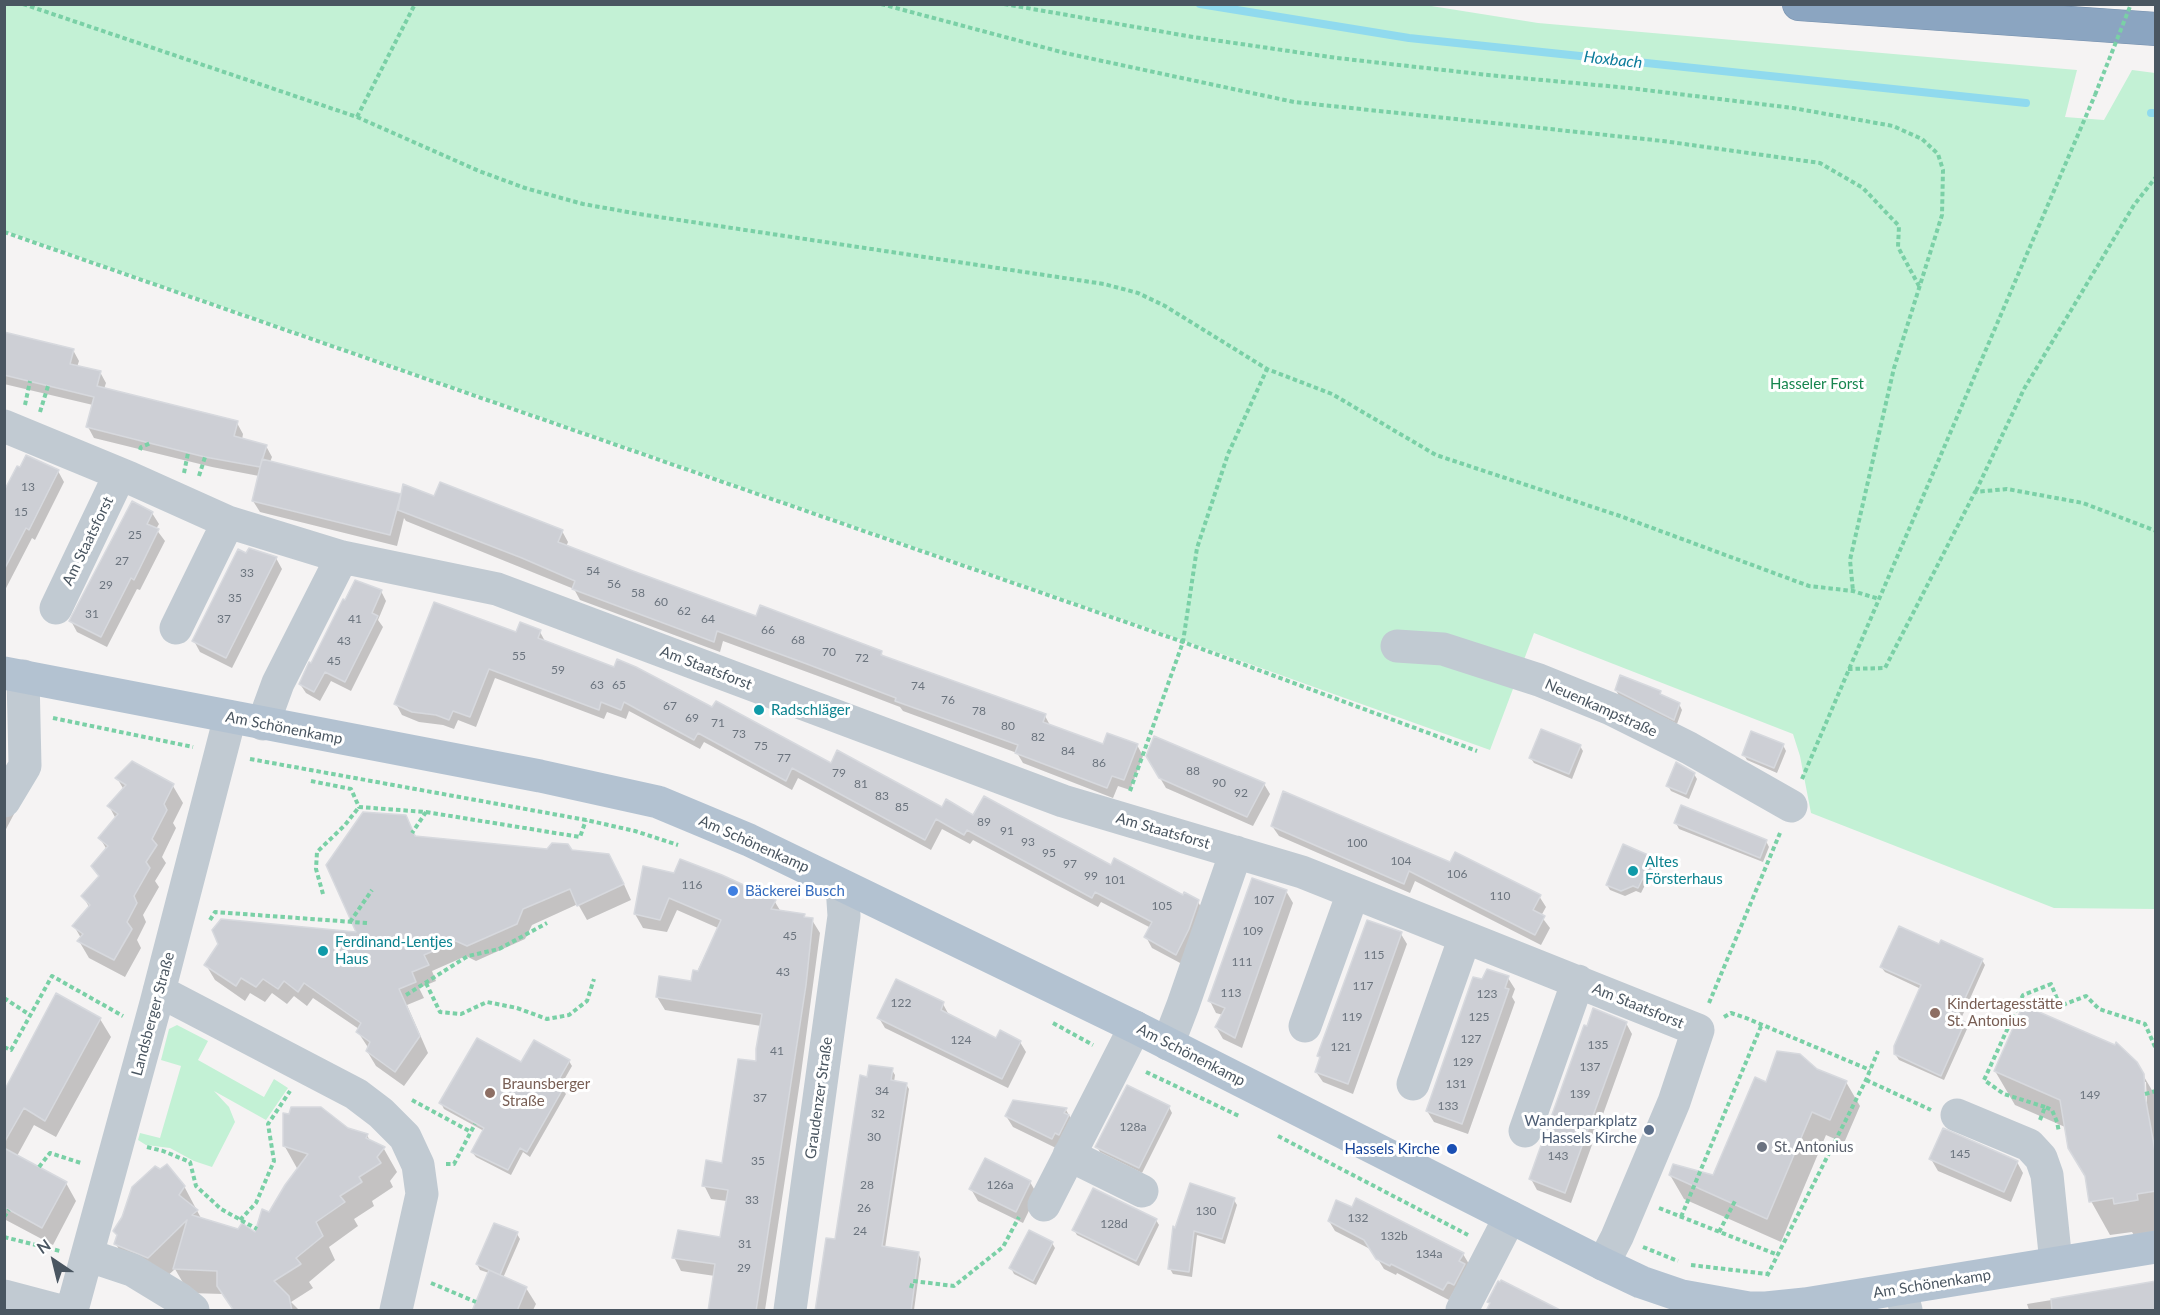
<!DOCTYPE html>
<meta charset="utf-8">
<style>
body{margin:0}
#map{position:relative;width:2160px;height:1315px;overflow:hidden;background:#f5f3f3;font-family:Lato,sans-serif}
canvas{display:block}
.frame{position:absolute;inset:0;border:6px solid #4a5661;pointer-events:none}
.north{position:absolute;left:24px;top:1231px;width:60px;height:60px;-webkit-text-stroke:4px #fff;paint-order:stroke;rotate:325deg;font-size:16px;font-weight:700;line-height:24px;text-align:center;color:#4a5661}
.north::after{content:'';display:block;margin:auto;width:21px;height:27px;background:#4a5661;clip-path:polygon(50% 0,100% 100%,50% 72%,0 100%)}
</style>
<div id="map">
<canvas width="2160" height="1315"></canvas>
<div class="frame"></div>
<div class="north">N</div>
</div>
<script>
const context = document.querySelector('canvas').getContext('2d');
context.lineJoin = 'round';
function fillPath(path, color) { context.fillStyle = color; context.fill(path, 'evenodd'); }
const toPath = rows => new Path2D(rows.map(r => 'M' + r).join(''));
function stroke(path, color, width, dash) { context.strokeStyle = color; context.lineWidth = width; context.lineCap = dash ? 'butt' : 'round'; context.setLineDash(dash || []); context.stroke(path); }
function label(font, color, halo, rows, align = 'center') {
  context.font = font + ' Lato,sans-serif'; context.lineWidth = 6; context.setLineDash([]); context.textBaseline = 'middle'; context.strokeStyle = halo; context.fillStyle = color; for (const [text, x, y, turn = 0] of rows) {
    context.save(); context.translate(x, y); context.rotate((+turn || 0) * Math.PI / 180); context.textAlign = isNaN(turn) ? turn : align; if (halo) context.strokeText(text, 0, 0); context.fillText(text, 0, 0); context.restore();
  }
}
fillPath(toPath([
 [5,5,1425,5,1538,23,2077,70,2065,117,2104,120,2132,70,2155,73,2155,909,2054,908,1811,813,1800,756,1793,734,1534,633,1490,750,1191,643,5,231],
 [177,1025,208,1041,198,1060,264,1097,274,1079,288,1088,266,1120,214,1091,229,1107,235,1122,212,1167,194,1161,170,1148,146,1145,138,1140,140,1133,160,1138,181,1066,161,1060,169,1029]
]), '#c3f1d5');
fillPath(toPath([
 [4,334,73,350,79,361,77,367,100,372,106,383,104,389,237,423,243,434,242,440,266,446,272,457,270,462,400,495,402,498,435,498,562,531,568,542,566,547,756,618,881,652,884,658,1045,716,1051,727,1103,746,1137,745,1143,756,1130,790,1118,786,1113,798,1023,763,1017,753,903,711,900,707,845,686,723,641,720,652,580,600,574,589,406,521,404,518,397,546,260,512,253,501,259,476,212,467,94,438,88,427,93,405,4,384],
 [58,471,64,482,35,540,32,538,4,592,4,493],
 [152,513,159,524,156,529,165,541,140,590,137,589,107,647,77,632,71,621],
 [247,555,276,558,282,569,232,668,200,652,194,641],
 [381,591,386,601,378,620,383,627,351,691,331,681,320,701,306,693,300,684],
 [540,632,546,643,713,709,831,765,942,809,974,817,1111,867,1198,902,1204,912,1182,964,1152,948,1146,937,1151,928,1101,902,1098,907,973,840,970,844,942,829,931,850,798,778,792,790,704,742,700,749,629,711,626,719,607,712,604,719,495,678,476,727,458,720,454,729,443,725,419,722,402,715,396,704,517,634],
 [1616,690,1660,692,1663,698,1679,704,1682,710,1677,724,1619,696],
 [1783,745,1786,751,1777,773,1747,760,1744,755],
 [1580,746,1583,751,1572,779,1534,763,1530,757],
 [1147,756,1264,784,1270,794,1253,826,1166,788],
 [1694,774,1697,779,1689,799,1671,791,1668,786],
 [117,778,173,786,183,803,173,823,176,828,162,857,166,863,155,881,159,887,143,915,146,922,137,940,141,948,125,977,89,958,79,941,81,938,74,926,89,907,83,896,99,877,92,866,107,850,100,838,116,819,109,806,124,790],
 [4,799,14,814,4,833],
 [405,817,417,838,571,852,618,871,631,900,587,920,578,904,532,925,525,939,476,961,466,956,432,971,436,981,419,988,424,998,407,1005,428,1053,404,1086,376,1066,367,1051,369,1049,358,1032,359,1029,313,998,307,1006,294,996,287,1004,272,993,265,1002,250,993,245,1001,215,980,206,965,358,934],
 [1676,823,1766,841,1769,847,1763,862,1679,829],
 [1272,826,1450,864,1539,896,1546,907,1541,916,1550,928,1541,945,1415,881,1410,893,1279,836],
 [1654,859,1659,874,1656,880,1649,884,1646,883,1641,893,1636,891,1625,896,1610,890,1607,885],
 [675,874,721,876,775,902,781,912,804,915,806,919,812,920,820,933,800,1081,765,1310,710,1310,715,1276,681,1271,674,1257,721,1238,727,1201,711,1199,704,1185,723,1164,758,1063,761,1026,665,1010,657,997,692,982,718,928,677,910,667,932,643,928,635,914],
 [1286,891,1293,903,1242,1048,1223,1039,1216,1027,1223,1015,1216,1013,1210,1001],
 [1401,934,1407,944,1353,1094,1323,1082,1316,1072,1321,1060,1319,1056],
 [1940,946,1982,960,1985,965,1960,1021,1964,1023,1967,1029,1944,1080,1899,1060,1895,1054,1921,989,1885,972,1881,967],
 [1508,978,1515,989,1512,997,1515,1002,1468,1134,1434,1122,1427,1111,1483,981],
 [943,1004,949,1015,997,1040,1020,1042,1026,1052,1008,1088,885,1028,879,1018],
 [100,1019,111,1037,56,1137,34,1125,17,1156,66,1183,76,1201,53,1245,4,1219,4,1094],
 [1626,1023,1632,1034,1571,1203,1537,1190,1531,1179],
 [569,1061,572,1066,560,1087,566,1094,530,1157,523,1152,511,1175,476,1157,472,1152,484,1131,444,1109,441,1103,522,1064],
 [892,1070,895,1075,894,1082,906,1084,909,1089,885,1248,918,1253,921,1259,914,1310,817,1310,836,1241,868,1078],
 [1816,1070,1846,1082,1860,1106,1844,1143,1826,1135,1781,1242,1684,1199,1670,1175,1714,1177,1767,1084],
 [1995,1071,2143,1075,2156,1097,2156,1234,2135,1237,2132,1232,2110,1235,2091,1201,2087,1180,2078,1165,2065,1127,2015,1105],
 [2143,1082,2146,1082,2147,1103,2144,1103],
 [1169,1107,1172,1113,1142,1173,1100,1152,1097,1147],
 [1066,1110,1072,1120,1058,1149,1013,1127,1006,1116],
 [347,1129,367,1135,371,1143,384,1149,397,1172,390,1181,393,1187,372,1201,374,1206,354,1219,358,1226,329,1247,335,1260,309,1282,313,1288,291,1302,299,1310,233,1310,223,1294,189,1293,175,1269,162,1281,129,1268,116,1244,184,1186,202,1220,255,1234,298,1170,284,1145],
 [1931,1159,2017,1162,2023,1173,2011,1202,1938,1171],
 [1030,1182,1037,1194,1023,1223,978,1201,971,1189],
 [1234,1200,1237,1205,1225,1244,1197,1235,1192,1277,1173,1274,1170,1269,1174,1229],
 [1156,1220,1159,1225,1139,1266,1077,1235,1074,1230],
 [1329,1221,1463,1254,1469,1264,1449,1300,1397,1273,1396,1275,1384,1269,1372,1250,1335,1231],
 [517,1234,520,1239,503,1278,526,1288,536,1304,533,1310,473,1310,489,1273,480,1270,477,1264],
 [1052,1243,1055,1248,1036,1285,1014,1274,1011,1268],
 [2156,1283,2156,1310,2029,1310,2027,1304]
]), '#0003');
stroke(toPath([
 [1200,4,1409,38,2026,103],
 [2151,113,2156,113]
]), '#90daee', 8);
const building = toPath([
 [4,332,74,349,70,364,101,371,97,386,238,421,234,436,267,445,260,467,205,457,86,427,94,397,4,375,4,332],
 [26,455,59,470,29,530,26,528,4,570,4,491,17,466,20,467,26,455],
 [262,459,401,494,390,535,252,501,262,459],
 [440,482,563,530,558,542,633,571,756,616,760,605,882,651,881,655,1046,714,1043,722,1103,744,1107,733,1138,744,1124,780,1112,776,1107,788,1015,753,1018,745,895,701,896,698,807,664,717,631,714,642,666,624,572,589,575,581,522,558,398,510,403,484,434,496,440,482],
 [132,501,153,512,147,524,159,529,134,580,131,578,101,637,69,621,132,501],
 [249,548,277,557,226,658,192,641,238,549,246,553,249,548],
 [355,580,382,590,372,613,378,616,345,682,325,672,314,692,299,684,309,662,311,663,343,599,345,600,355,580],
 [434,602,516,632,520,622,541,630,538,638,614,667,617,659,636,667,712,707,716,701,831,763,837,750,942,807,946,799,973,815,984,796,1111,865,1114,858,1183,895,1184,892,1199,900,1189,929,1176,955,1144,937,1152,922,1095,892,1092,898,967,830,964,835,936,819,925,840,792,768,786,781,698,733,694,740,624,702,621,710,601,702,599,710,489,669,470,717,453,711,449,720,436,715,412,712,394,704,434,602],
 [1620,675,1661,691,1660,694,1680,703,1674,720,1615,690,1620,675],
 [1541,729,1581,745,1569,774,1529,758,1541,729],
 [1751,731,1784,744,1774,768,1742,755,1751,731],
 [1154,736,1265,783,1247,817,1159,778,1146,756,1154,736],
 [132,761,174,784,164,804,167,810,152,839,157,845,146,862,150,868,134,896,137,903,127,922,132,929,114,960,77,941,83,934,72,926,90,905,81,896,99,876,91,866,108,846,98,838,118,814,107,806,126,785,115,778,132,761],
 [1676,762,1695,773,1686,794,1666,786,1676,762],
 [1283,791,1450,862,1455,852,1541,895,1533,910,1545,916,1535,935,1409,871,1404,884,1271,826,1283,791],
 [1681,805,1767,840,1760,858,1674,823,1681,805],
 [363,812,406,815,415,836,547,849,552,843,568,844,572,850,609,854,624,884,577,906,570,889,523,909,517,924,467,946,456,941,424,955,429,965,412,972,416,982,399,989,420,1036,395,1072,366,1051,370,1042,356,1032,361,1023,304,983,298,992,284,981,278,989,263,979,256,987,241,978,236,986,204,965,218,944,212,930,221,919,356,932,326,865,363,812],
 [1623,844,1655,858,1657,868,1653,875,1645,879,1643,878,1638,888,1633,886,1621,891,1606,885,1623,844],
 [680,859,722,875,776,900,771,909,805,914,804,917,813,918,806,985,756,1311,708,1311,715,1264,672,1258,678,1230,720,1237,728,1190,702,1186,706,1160,722,1163,738,1059,756,1061,756,1049,762,1014,656,997,659,976,691,981,693,970,698,971,721,920,669,898,660,920,634,914,643,866,674,873,680,859],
 [1252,878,1287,890,1235,1038,1215,1027,1225,1008,1208,1001,1252,878],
 [1367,920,1402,932,1348,1084,1315,1072,1320,1057,1317,1056,1367,920],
 [1899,926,1939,944,1941,940,1983,959,1956,1018,1965,1022,1941,1076,1894,1054,1894,1046,1921,985,1880,967,1899,926],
 [1487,969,1509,976,1505,988,1509,989,1462,1124,1426,1111,1473,977,1482,979,1487,969],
 [896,979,944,1002,941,1010,996,1038,1000,1030,1021,1041,1002,1079,877,1018,896,979],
 [56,993,101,1018,45,1121,24,1108,4,1143,4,1091,56,993],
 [2023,1005,2115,1045,2116,1042,2137,1062,2144,1074,2145,1096,2156,1156,2156,1191,2137,1194,2138,1200,2114,1204,2113,1198,2089,1202,2085,1176,2068,1148,2060,1100,1994,1071,2023,1005],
 [1593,1008,1627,1022,1565,1193,1529,1179,1584,1025,1587,1026,1593,1008],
 [477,1038,521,1062,534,1040,570,1060,557,1083,564,1087,527,1152,520,1148,508,1170,471,1152,484,1128,439,1103,477,1038],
 [1777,1051,1800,1054,1817,1069,1847,1081,1830,1120,1812,1112,1767,1219,1669,1175,1673,1164,1713,1175,1755,1077,1766,1082,1777,1051],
 [869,1065,893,1068,891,1080,907,1083,882,1246,919,1252,911,1311,815,1311,826,1238,835,1239,860,1075,867,1077,869,1065],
 [1127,1085,1170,1106,1139,1168,1095,1147,1127,1085],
 [1013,1100,1067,1108,1064,1113,1069,1115,1059,1135,1055,1133,1052,1139,1005,1116,1013,1100],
 [291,1107,321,1107,348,1128,368,1134,366,1138,385,1147,377,1157,381,1163,359,1177,362,1182,340,1196,345,1202,316,1222,323,1236,296,1258,301,1264,274,1281,289,1296,292,1311,234,1311,217,1286,217,1271,173,1269,187,1220,148,1258,114,1244,117,1235,113,1231,122,1217,132,1187,155,1166,160,1169,167,1164,185,1186,179,1195,198,1210,192,1215,238,1229,242,1223,255,1232,262,1209,269,1212,285,1185,308,1154,283,1146,283,1113,289,1114,291,1107],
 [1943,1128,2018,1161,2004,1192,1929,1159,1943,1128],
 [4,1148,67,1182,42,1228,4,1207,4,1148],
 [985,1158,1031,1181,1016,1212,969,1189,985,1158],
 [1190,1183,1235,1198,1222,1239,1194,1231,1189,1272,1168,1269,1173,1226,1175,1228,1190,1183],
 [1093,1188,1157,1219,1136,1261,1072,1230,1093,1188],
 [1356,1198,1464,1253,1459,1261,1465,1264,1454,1285,1448,1282,1443,1290,1391,1264,1390,1266,1376,1259,1364,1240,1328,1221,1336,1200,1352,1207,1356,1198],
 [494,1223,518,1232,500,1275,476,1264,494,1223],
 [1029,1230,1053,1242,1033,1281,1009,1268,1029,1230],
 [489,1270,527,1287,517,1311,472,1311,489,1270],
 [1501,1280,1562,1311,1486,1311,1490,1303,1487,1302,1498,1281,1500,1282,1501,1280],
 [2156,1281,2156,1311,2052,1311,2051,1299,2156,1281]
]);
fillPath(building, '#cdcfd5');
stroke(building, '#d7d9de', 1.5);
const highway = toPath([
 [1799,4,2156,29]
]);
stroke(highway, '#7690ad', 34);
stroke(toPath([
 [23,4,357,117,479,171,525,188,583,204,639,214,1104,284,1138,293,1165,306,1267,369,1332,394,1436,455,1620,516,1809,586,1853,591,1879,599],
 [881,4,1065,53,1294,102,1663,141,1820,163,1863,188,1899,226,1898,247,1919,286],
 [1004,4,1193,37,1337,58,1488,75,1629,88,1793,108,1893,126,1922,139,1938,154,1943,170,1942,215,1894,368,1850,560,1853,591],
 [357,117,415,4],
 [4,232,1183,642,1477,751],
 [25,405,30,381],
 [40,412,48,386],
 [140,450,141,447,151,443],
 [184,473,188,453],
 [199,476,205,457],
 [1976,491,2024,389,2134,205,2156,177],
 [1848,669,1885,668,1975,492,2007,489,2083,503,2156,531],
 [53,718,193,747],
 [250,759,586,820,635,831,678,845],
 [1802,779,2095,95],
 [311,781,351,789,359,807,426,812,412,833],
 [1130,791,1183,642,1197,548,1228,454,1267,369],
 [426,812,580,837,586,820],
 [323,894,316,869,317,852,345,825,359,807],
 [210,920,215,912,367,923],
 [350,922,372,890],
 [426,983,440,1012,461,1014,487,1002,517,1008,547,1019,569,1015,587,1001,594,979],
 [406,995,468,956,499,949,547,923],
 [4,998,30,1015],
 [1709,1003,1780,833],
 [1724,1017,1731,1013,1746,1018,1870,1070],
 [1053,1023,1093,1045],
 [4,1047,11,1050,52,976,123,1016],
 [1146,1072,1239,1116],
 [1866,1080,1931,1110],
 [2145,1094,2156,1091],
 [412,1100,471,1132],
 [2045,1107,2004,1094,1984,1080,2023,995,2051,984,2060,1006,2086,996,2099,1009,2145,1024,2156,1049],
 [2040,1120,2045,1107,2052,1110,2057,1122,2059,1132],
 [1278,1136,1468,1235],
 [147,1147,163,1151,190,1162,196,1186,221,1209,257,1229],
 [446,1164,454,1164,475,1124],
 [39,1167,50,1153,81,1163],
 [1659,1208,1778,1255],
 [4,1217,9,1210],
 [1681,1217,1762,1024],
 [240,1220,256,1203,274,1161,268,1124,290,1091],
 [1719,1232,1736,1199],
 [4,1237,60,1251],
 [1643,1247,1678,1261],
 [1691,1265,1767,1274],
 [1767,1276,1866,1080,1878,1051],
 [431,1283,476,1302],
 [911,1288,913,1281,954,1286,1003,1247,1019,1217]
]), '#7ad0a6', 4, [4.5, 3]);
stroke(toPath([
 [4,426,130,478,228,522,342,557,497,589,1063,801,1302,872,1698,1030,1674,1102,1617,1237,1603,1264],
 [56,608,120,474],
 [176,628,228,522],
 [1397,646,1443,649,1539,680,1611,709,1689,748,1791,806],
 [263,724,278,683,342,557],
 [4,801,25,766,23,676],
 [159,991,356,1094,381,1113,405,1137,418,1165,422,1194,396,1310],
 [1305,1026,1353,893],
 [1168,1044,1183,1005,1236,852],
 [1413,1084,1465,937],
 [1957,1115,2029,1145,2041,1158,2047,1175,2056,1263],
 [1525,1131,1578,981],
 [1069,1155,1142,1191],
 [1044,1205,1135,1027],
 [87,1258,102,1260,132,1270,178,1298,193,1310],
 [1900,1289,1906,1310],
 [4,1296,57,1310],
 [72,1310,156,1003,230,717],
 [790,1310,844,916,842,886],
 [1462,1310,1510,1217]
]), '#c1cad2', 33);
stroke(toPath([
 [4,673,540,776,658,802,749,840,1135,1027,1603,1264,1641,1282,1682,1296,1749,1308,1766,1308,1805,1304,2156,1247]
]), '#b3c2d1', 33);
stroke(highway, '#8ba5c1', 33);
stroke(toPath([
 [2095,95,2131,4]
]), '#7ad0a6', 4, [4.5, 3]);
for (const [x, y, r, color] of [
 [759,710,6,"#0f9aa8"],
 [1633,871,6,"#0f9aa8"],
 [733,891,6,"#3f7fe0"],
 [323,951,6,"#0f9aa8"],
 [1935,1013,6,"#8d6e63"],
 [490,1093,6,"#8d6e63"],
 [1649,1130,6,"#5c6f8a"],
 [1762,1147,6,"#6b7280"],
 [1452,1149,6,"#1a4fb4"]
]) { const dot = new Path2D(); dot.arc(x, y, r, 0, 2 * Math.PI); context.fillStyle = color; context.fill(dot); stroke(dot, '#fff', 2); }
label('12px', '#6b747e', null, [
 ["13",28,487],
 ["15",21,512],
 ["25",135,535],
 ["27",122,561],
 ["54",593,571],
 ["33",247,573],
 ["56",614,584],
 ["29",106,585],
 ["58",638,593],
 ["35",235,598],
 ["60",661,602],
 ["62",684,611],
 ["31",92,614],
 ["37",224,619],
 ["41",355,619],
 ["64",708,619],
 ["66",768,630],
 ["68",798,640],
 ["43",344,641],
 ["70",829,652],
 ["55",519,656],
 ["72",862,658],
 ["45",334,661],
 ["59",558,670],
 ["63",597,685],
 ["65",619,685],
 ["74",918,686],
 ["76",948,700],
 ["67",670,706],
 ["78",979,711],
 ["69",692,718],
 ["71",718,723],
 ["80",1008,726],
 ["73",739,734],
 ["82",1038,737],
 ["75",761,746],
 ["84",1068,751],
 ["77",784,758],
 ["86",1099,763],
 ["88",1193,771],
 ["79",839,773],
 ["90",1219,783],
 ["81",861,784],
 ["92",1241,793],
 ["83",882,796],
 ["85",902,807],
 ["89",984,822],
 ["91",1007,831],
 ["93",1028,842],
 ["100",1357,843],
 ["95",1049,853],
 ["104",1401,861],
 ["97",1070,864],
 ["106",1457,874],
 ["99",1091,876],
 ["101",1115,880],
 ["116",692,885],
 ["110",1500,896],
 ["107",1264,900],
 ["105",1162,906],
 ["109",1253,931],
 ["45",790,936],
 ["115",1374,955],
 ["111",1242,962],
 ["43",783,972],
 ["117",1363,986],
 ["113",1231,993],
 ["123",1487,994],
 ["122",901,1003],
 ["119",1352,1017],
 ["125",1479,1017],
 ["127",1471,1039],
 ["124",961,1040],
 ["135",1598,1045],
 ["121",1341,1047],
 ["41",777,1051],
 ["129",1463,1062],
 ["137",1590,1067],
 ["131",1456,1084],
 ["34",882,1091],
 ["139",1580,1094],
 ["149",2090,1095],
 ["37",760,1098],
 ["133",1448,1106],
 ["32",878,1114],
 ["128a",1133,1127],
 ["30",874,1137],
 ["145",1960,1154],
 ["143",1558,1156],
 ["35",758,1161],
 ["28",867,1185],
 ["126a",1000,1185],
 ["33",752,1200],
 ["26",864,1208],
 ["130",1206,1211],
 ["132",1358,1218],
 ["128d",1114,1224],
 ["24",860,1231],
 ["132b",1394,1236],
 ["31",745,1244],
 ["134a",1429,1254],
 ["29",744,1268]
]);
label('15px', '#17864f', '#fff', [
 ["Hasseler Forst",1817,384]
]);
label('15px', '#4a5661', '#fff', [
 ["Am Staatsforst",88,541,-64],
 ["Am Staatsforst",706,668,21],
 ["Neuenkampstraße",1601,708,24],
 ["Am Schönenkamp",284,728,11],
 ["Am Staatsforst",1163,831,16],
 ["Am Schönenkamp",754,844,24],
 ["Am Staatsforst",1638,1006,22],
 ["Landsberger Straße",153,1014,-75],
 ["Am Schönenkamp",1191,1055,27],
 ["Graudenzer Straße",819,1098,-82],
 ["Am Schönenkamp",1932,1284,-9]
]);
label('15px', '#0d838f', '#fff', [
 ["Radschläger",771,710],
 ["Altes",1645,862],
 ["Försterhaus",1645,879],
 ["Ferdinand-Lentjes",335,942],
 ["Haus",335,959]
], 'left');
label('15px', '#366cbe', '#fff', [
 ["Bäckerei Busch",745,891]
], 'left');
label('15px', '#785e54', '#fff', [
 ["Kindertagesstätte",1947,1004],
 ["St. Antonius",1947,1021],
 ["Braunsberger",502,1084],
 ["Straße",502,1101]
], 'left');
label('15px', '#4e5e75', '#fff', [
 ["Wanderparkplatz",1637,1121],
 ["Hassels Kirche",1637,1138]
], 'right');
label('15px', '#5b616d', '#fff', [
 ["St. Antonius",1774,1147]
], 'left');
label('15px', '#164399', '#fff', [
 ["Hassels Kirche",1440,1149]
], 'right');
label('italic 16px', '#0c7c9b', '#fff', [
 ["Hoxbach",1613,60,6]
]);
</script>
